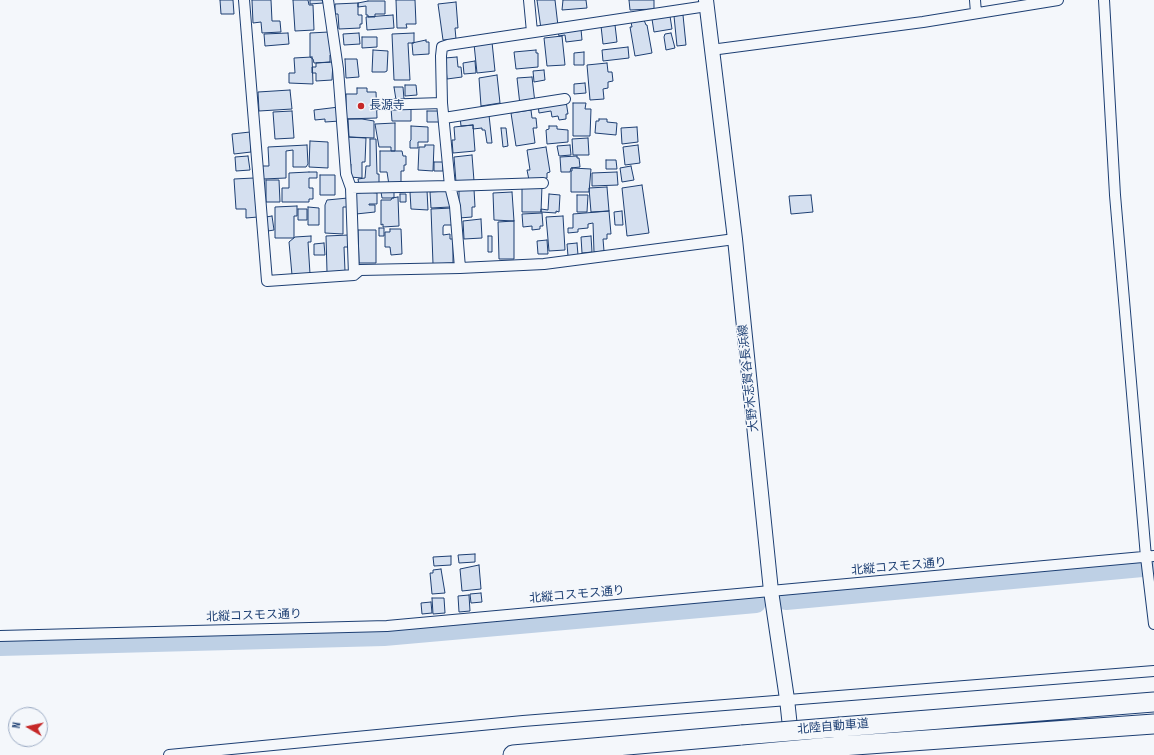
<!DOCTYPE html>
<meta charset="utf-8">
<style>
body{margin:0}
#map{position:relative;width:1154px;height:755px;overflow:hidden;background:#f4f7fb;font-family:"Sofia Sans Condensed",sans-serif}
canvas{display:block}
.north{position:absolute;left:8px;top:707px;width:40px;height:40px;box-sizing:border-box;background:#f4f7fb;border:1px solid #9eadc5;border-radius:50%;rotate:279deg;font-size:11px;font-weight:700;line-height:16px;text-align:center;color:#1d3f73}
.north::after{content:'';display:block;margin:auto;width:14px;height:18px;background:#c62828;clip-path:polygon(50% 0,100% 100%,50% 72%,0 100%)}
</style>
<div id="map">
<canvas width="1154" height="755"></canvas>
<div class="north">N</div>
</div>
<script>
const context = document.querySelector('canvas').getContext('2d');
context.lineJoin = 'round';
const toPath = rows => new Path2D(rows.map(r => 'M' + r).join(''));
function stroke(path, color, width, dash) { context.strokeStyle = color; context.lineWidth = width; context.lineCap = dash ? 'butt' : 'round'; context.setLineDash(dash || []); context.stroke(path); }
function fillPath(path, color) { context.fillStyle = color; context.fill(path, 'evenodd'); }
function label(font, color, halo, rows, align = 'center') {
  context.font = font + ' "Sofia Sans Condensed","Noto Sans JP",sans-serif'; context.lineWidth = 3; context.setLineDash([]); context.textBaseline = 'middle'; context.strokeStyle = halo; context.fillStyle = color; for (const [text, x, y, turn = 0] of rows) {
    context.save(); context.translate(x, y); context.rotate((+turn || 0) * Math.PI / 180); context.textAlign = isNaN(turn) ? turn : align; if (halo) context.strokeText(text, 0, 0); context.fillText(text, 0, 0); context.restore();
  }
}
stroke(toPath([
 [786,600,1154,566],
 [0,646,384,636,756,603]
]), '#bed0e5', 20);
const building = toPath([
 [220,0,233,0,234,14,221,14,220,0],
 [252,0,271,0,272,21,280,21,281,32,262,33,261,22,253,23,252,0],
 [293,0,308,0,309,5,313,5,314,30,295,31,293,0],
 [310,0,322,0,323,3,310,4,310,0],
 [396,0,415,0,416,24,406,24,407,28,397,28,396,0],
 [537,0,555,0,558,26,541,29,537,0],
 [563,0,586,0,587,8,562,10,563,0],
 [629,0,654,0,654,9,630,10,629,0],
 [368,1,385,1,385,14,375,14,375,17,368,17,368,15,366,15,366,6,358,7,358,3,368,1],
 [456,2,458,28,455,28,456,39,443,40,438,4,456,2],
 [358,3,358,15,362,15,362,24,360,24,360,28,339,29,338,14,335,14,335,4,358,3],
 [393,15,394,28,367,30,366,17,393,15],
 [683,15,686,45,677,46,674,16,683,15],
 [670,16,672,29,654,32,652,19,670,16],
 [644,20,646,25,647,25,652,53,635,56,630,27,632,27,631,22,644,20],
 [615,25,617,42,603,44,601,26,615,25],
 [581,29,582,40,566,42,565,35,559,36,558,32,581,29],
 [329,32,333,54,330,55,330,62,314,63,313,59,310,57,310,33,329,32],
 [288,33,289,44,265,46,264,34,288,33],
 [359,33,360,44,344,45,343,34,359,33],
 [414,33,414,43,408,43,410,80,394,80,392,34,414,33],
 [671,33,675,48,666,50,664,37,665,34,671,33],
 [562,36,565,65,547,66,544,38,562,36],
 [362,37,377,37,377,47,362,48,362,37],
 [426,40,426,42,429,42,429,54,413,55,412,43,426,40],
 [492,42,495,71,477,73,474,44,492,42],
 [628,47,629,58,603,61,602,50,628,47],
 [373,50,388,51,387,71,385,72,372,72,373,50],
 [536,50,536,53,538,53,538,67,516,69,514,52,536,50],
 [584,52,584,65,574,65,574,53,584,52],
 [312,57,313,84,289,83,289,73,295,73,294,58,312,57],
 [457,57,458,67,461,67,462,77,447,79,445,58,457,57],
 [345,59,357,59,359,77,346,78,345,59],
 [475,61,476,73,464,74,463,63,475,61],
 [333,62,332,80,316,81,316,73,312,73,312,67,316,67,316,63,333,62],
 [607,63,608,72,612,72,613,81,608,82,608,88,603,89,604,99,590,100,587,65,607,63],
 [544,70,545,80,534,82,533,71,544,70],
 [497,75,500,103,481,106,479,78,497,75],
 [532,77,535,103,520,105,517,78,532,77],
 [585,83,586,93,574,94,574,84,585,83],
 [405,85,416,85,417,95,405,96,405,85],
 [394,87,403,87,404,99,396,100,394,87],
 [357,88,367,88,367,92,376,92,377,118,346,119,346,94,357,94,357,88],
 [290,90,292,109,259,111,258,92,290,90],
 [566,101,568,114,566,114,566,119,559,120,558,116,552,117,551,111,539,113,538,105,566,101],
 [573,103,586,103,585,109,591,109,590,136,573,136,573,103],
 [339,107,340,121,325,122,325,119,315,120,314,110,339,107],
 [391,108,411,108,411,121,392,121,391,108],
 [531,110,532,118,536,118,537,128,533,128,535,143,516,146,511,113,531,110],
 [292,111,294,138,275,139,273,112,292,111],
 [427,111,440,111,440,122,427,122,427,111],
 [489,115,492,143,487,143,485,130,482,130,482,128,473,129,473,125,461,126,460,117,489,115],
 [348,119,362,119,374,121,374,138,349,137,348,119],
 [599,119,607,119,607,122,617,123,616,135,595,133,596,121,599,121,599,119],
 [395,123,395,151,391,151,391,147,379,147,375,124,395,123],
 [473,125,475,151,453,153,452,140,455,140,454,127,473,125],
 [411,126,428,127,428,142,418,142,418,148,410,148,410,141,411,140,411,126],
 [549,126,557,126,557,129,568,130,568,142,547,144,546,130,549,129,549,126],
 [637,127,638,142,622,144,621,128,637,127],
 [501,128,506,128,508,146,503,147,501,128],
 [250,132,251,152,234,154,232,134,250,132],
 [347,137,366,138,365,162,362,162,362,178,350,177,351,164,346,164,347,137],
 [588,138,589,155,573,155,572,139,588,138],
 [370,139,376,139,377,174,379,174,379,185,359,185,358,179,365,178,366,166,370,166,370,139],
 [310,141,328,142,328,168,309,167,310,141],
 [307,145,308,164,306,167,293,167,293,150,286,151,286,178,263,179,262,166,269,166,268,147,307,145],
 [425,145,434,145,433,171,418,170,419,147,425,147,425,145],
 [570,145,571,155,559,156,557,146,570,145],
 [638,145,640,163,625,165,623,147,638,145],
 [546,147,550,172,547,173,547,178,529,180,527,170,530,170,527,150,546,147],
 [380,151,402,151,403,156,406,156,406,165,404,165,404,171,401,171,401,185,389,185,387,172,380,172,380,151],
 [472,155,474,181,456,182,454,157,472,155],
 [248,156,250,170,236,171,235,157,248,156],
 [577,156,577,158,579,158,580,167,571,168,570,172,561,172,560,157,577,156],
 [606,160,616,160,617,169,606,169,606,160],
 [434,162,443,162,443,171,434,171,434,162],
 [631,166,634,180,622,182,620,168,631,166],
 [572,168,591,169,589,192,571,192,571,171,572,171,572,168],
 [309,172,317,172,317,178,309,178,309,188,313,188,313,199,309,199,309,202,282,202,282,188,289,188,289,173,309,172],
 [617,172,618,185,592,186,592,173,617,172],
 [320,175,335,175,335,195,320,195,320,175],
 [254,178,258,217,246,218,246,209,236,209,234,179,254,178],
 [266,180,279,180,280,202,266,202,266,180],
 [642,185,649,233,627,236,622,188,642,185],
 [522,186,542,186,541,212,522,212,522,186],
 [607,187,609,211,591,212,589,188,607,187],
 [474,189,475,207,472,207,472,217,459,218,459,190,474,189],
 [427,190,428,210,411,209,410,192,427,190],
 [394,191,394,198,382,198,381,192,394,191],
 [448,191,450,207,431,208,430,192,448,191],
 [368,192,377,193,377,204,369,204,369,205,375,205,375,212,356,214,356,193,368,192],
 [512,192,514,221,494,220,493,193,512,192],
 [400,194,406,194,406,202,400,202,400,194],
 [549,194,560,195,559,212,556,211,556,213,541,212,541,209,548,210,549,194],
 [577,195,588,195,587,212,577,212,577,195],
 [811,195,813,212,791,214,789,196,811,195],
 [398,197,399,226,383,227,383,224,381,225,381,200,391,200,392,198,398,197],
 [348,198,348,207,343,207,343,234,325,233,325,205,327,200,348,198],
 [297,206,297,216,294,216,294,238,275,238,275,207,297,206],
 [308,207,319,208,319,225,308,225,308,207],
 [452,208,452,225,444,225,443,227,443,235,450,234,450,239,453,239,453,263,433,264,431,209,452,208],
 [298,209,307,209,307,220,298,220,298,209],
 [609,211,611,234,607,234,607,239,603,239,604,251,594,252,593,223,588,224,588,228,578,229,578,232,568,233,568,228,573,228,573,214,609,211],
 [622,211,623,225,615,225,614,212,622,211],
 [542,213,543,226,540,226,540,229,532,230,532,226,523,227,522,214,542,213],
 [272,216,274,230,268,231,266,217,272,216],
 [563,216,565,250,549,251,546,217,563,216],
 [481,219,482,238,464,239,463,221,481,219],
 [514,221,514,259,499,259,498,222,514,221],
 [379,228,384,228,384,236,379,236,379,228],
 [390,229,401,229,402,254,391,255,390,247,385,247,385,232,390,232,390,229],
 [358,230,376,230,376,263,359,263,358,230],
 [349,235,349,247,344,247,345,271,327,272,326,236,349,235],
 [311,236,311,242,308,242,310,274,292,275,289,242,295,237,311,236],
 [488,236,492,236,492,252,488,252,488,236],
 [591,236,592,252,582,253,581,237,591,236],
 [547,240,548,254,538,254,537,241,547,240],
 [324,243,325,255,314,255,314,244,324,243],
 [577,243,578,255,568,256,567,244,577,243],
 [475,554,475,562,459,563,458,555,475,554],
 [451,556,451,565,434,566,433,557,451,556],
 [479,565,481,589,462,591,460,569,479,565],
 [441,569,445,593,432,594,430,573,433,573,433,570,441,569],
 [481,593,482,602,471,603,470,594,481,593],
 [469,595,470,611,459,612,458,596,469,595],
 [432,598,444,598,445,613,433,614,432,598],
 [431,602,432,613,422,614,421,603,431,602]
]);
fillPath(building, '#d5e0f0');
stroke(building, '#1d3f73', 1);
const street = toPath([
 [244,0,267,281,354,275,360,270,460,268,544,264,735,239],
 [328,0,338,69,346,174,351,188,354,275],
 [529,0,532,32],
 [975,0,976,13],
 [1104,0,1115,195,1146,557,1154,624],
 [711,50,923,22,1058,0],
 [378,105,442,103],
 [444,118,565,99],
 [351,188,450,186,442,103,441,56,442,47,448,45,707,6],
 [460,268,455,206,450,186,543,183],
 [0,636,387,626,1154,556],
 [169,755,523,721,1154,671]
]);
const secondary = toPath([
 [706,0,735,239,771,591,787,699,793,755]
]);
const highway = toPath([
 [840,727,1154,702],
 [841,746,1154,724],
 [513,755,742,735]
]);
stroke(street, '#1d3f73', 12);
stroke(secondary, '#1d3f73', 16);
stroke(highway, '#1d3f73', 21);
stroke(street, '#f4f7fb', 10);
stroke(secondary, '#f4f7fb', 14);
stroke(highway, '#f4f7fb', 19);
const highwayBridge = toPath([
 [742,735,840,727],
 [743,755,841,746]
]);
stroke(highwayBridge, '#1d3f73', 21, []);
stroke(highwayBridge, '#f4f7fb', 19);
for (const [x, y, r, color] of [
 [361,106,4,"#c62828"]
]) { const dot = new Path2D(); dot.arc(x, y, r, 0, 2 * Math.PI); context.fillStyle = color; context.fill(dot); stroke(dot, '#f4f7fb', 1.5); }
label('12px', '#1d3f73', '#f4f7fb', [
 ["長源寺",369,106]
], 'left');
label('12px', '#1d3f73', '#f4f7fb', [
 ["大野木志賀谷長浜線",749,378,-96],
 ["北縦コスモス通り",899,567,-5],
 ["北縦コスモス通り",577,595,-5],
 ["北縦コスモス通り",254,616,-2],
 ["北陸自動車道",833,727,-5]
]);
</script>
